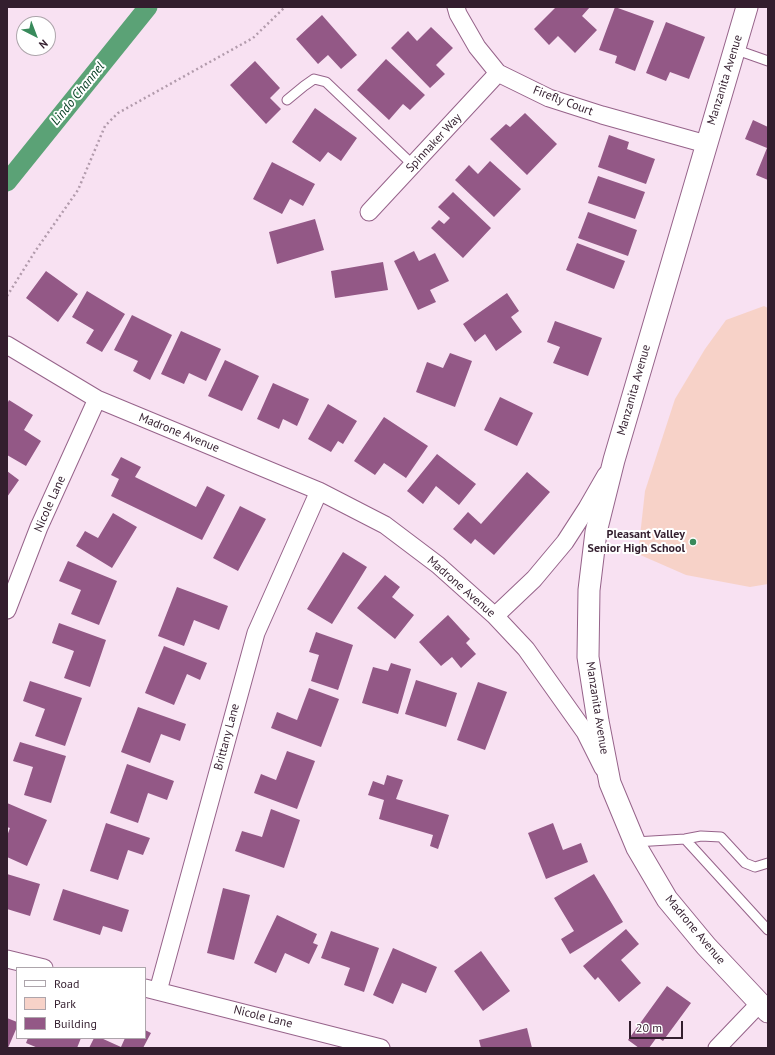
<!DOCTYPE html>
<style>
body{margin:0}
#map{position:relative;width:775px;height:1055px;overflow:hidden;background:#f8e1f2;font-family:"PT Sans",sans-serif}
canvas{display:block}
.frame{position:absolute;inset:0;border:8px solid #331e2e;pointer-events:none}
.legend{position:absolute;left:16px;top:967px;width:130px;height:72px;box-sizing:border-box;background:#fff;border:1px solid #ada5ab;margin:0;padding:5px 7px;list-style:none;font-size:12px;color:#331e2e}
.legend li{display:flex;align-items:center;gap:8px;height:20px}
.legend b{width:20px;border:1px solid #ada5ab}
.north{position:absolute;left:16px;top:16px;width:40px;height:40px;box-sizing:border-box;background:#fff;border:1px solid #ada5ab;border-radius:50%;rotate:138deg;font-size:11px;font-weight:700;line-height:16px;text-align:center;color:#331e2e}
.north::after{content:'';display:block;margin:auto;width:14px;height:18px;background:#388a5b;clip-path:polygon(50% 0,100% 100%,50% 72%,0 100%)}
.scale{position:absolute;left:629px;top:1021px;width:54px;height:18px;box-sizing:border-box;border:2px solid #331e2e;border-top:0;padding-left:5px;font-size:12px;line-height:14px;white-space:nowrap;color:#331e2e;-webkit-text-stroke:3px #fff;paint-order:stroke}
</style>
<div id="map">
<canvas width="775" height="1055"></canvas>
<div class="frame"></div>
<ul class="legend">
<li><b style="height:5px;background:#fff"></b>Road</li>
<li><b style="height:11px;background:#f7d2c8"></b>Park</li>
<li><b style="height:11px;background:#935886"></b>Building</li>
</ul>
<div class="north">N</div>
<div class="scale">20 m</div>
</div>
<script>
const context = document.querySelector('canvas').getContext('2d');
context.lineJoin = 'round';
function fillPath(path, color) { context.fillStyle = color; context.fill(path, 'evenodd'); }
const toPath = rows => new Path2D(rows.map(r => 'M' + r).join(''));
function stroke(path, color, width, dash) { context.strokeStyle = color; context.lineWidth = width; context.lineCap = dash ? 'butt' : 'round'; context.setLineDash(dash || []); context.stroke(path); }
function label(font, color, halo, rows, align = 'center') {
  context.font = font + ' "PT Sans",sans-serif'; context.lineWidth = 4; context.setLineDash([]); context.textBaseline = 'middle'; context.strokeStyle = halo; context.fillStyle = color; for (const [text, x, y, turn = 0] of rows) {
    context.save(); context.translate(x, y); context.rotate((+turn || 0) * Math.PI / 180); context.textAlign = isNaN(turn) ? turn : align; if (halo) context.strokeText(text, 0, 0); context.fillText(text, 0, 0); context.restore();
  }
}
fillPath(toPath([
 [764,306,768,308,768,584,750,587,686,575,638,554,645,491,675,399,705,349,726,320]
]), '#f7d2c8');
stroke(toPath([
 [7,182,148,7]
]), '#5ba276', 19);
fillPath(toPath([
 [556,7,590,7,582,16,597,30,575,53,558,36,549,45,534,29],
 [615,7,654,21,635,71,615,63,617,56,599,50],
 [322,15,357,55,341,69,328,55,318,64,296,39],
 [666,22,705,37,689,79,670,72,666,81,646,73],
 [431,27,453,48,436,65,445,74,430,88,391,48,408,31,417,41],
 [386,59,425,95,410,110,403,104,389,120,357,90],
 [255,61,280,88,270,98,281,109,266,124,230,85],
 [315,108,357,138,341,161,328,152,320,162,292,142],
 [525,113,557,144,527,175,490,139,506,124,510,127],
 [753,120,768,127,768,180,756,175,767,148,745,139],
 [609,135,629,142,627,149,655,159,646,184,598,167],
 [490,161,521,189,494,217,455,180,469,165,478,174],
 [272,162,315,184,303,206,290,199,282,214,253,199],
 [598,176,645,192,635,219,588,203],
 [453,192,491,228,463,258,431,228,439,220,444,224,450,218,438,207],
 [588,212,637,230,628,256,578,238],
 [315,219,324,250,277,264,269,232],
 [577,243,625,261,614,289,566,270],
 [414,251,419,261,435,253,449,281,430,290,436,302,418,310,394,261],
 [383,262,388,290,335,298,331,271],
 [46,271,78,294,58,322,26,298],
 [87,291,125,314,102,352,86,343,94,330,72,317],
 [507,293,519,311,511,317,522,332,496,351,485,334,475,342,463,324],
 [132,315,172,335,150,380,133,371,138,361,114,350],
 [555,321,602,338,588,376,553,363,560,347,547,342],
 [181,331,221,349,206,381,189,373,184,384,161,374],
 [450,353,472,361,455,407,416,392,427,362,443,368],
 [225,360,259,376,242,411,208,396],
 [273,383,309,399,297,426,283,419,279,429,257,419],
 [500,397,533,413,517,446,484,430],
 [9,400,33,415,24,430,41,441,26,466,7,455,7,404],
 [328,404,357,421,343,444,338,441,331,452,308,439],
 [384,417,428,446,406,478,384,463,375,475,354,461],
 [437,454,476,484,459,505,436,486,423,504,407,491],
 [121,457,141,467,135,477,196,507,207,486,225,495,202,540,111,496,119,479,111,475],
 [7,471,19,480,7,497],
 [527,472,550,492,494,555,475,539,471,544,453,529,468,512,481,524],
 [240,506,266,519,238,571,213,558],
 [113,513,137,527,112,568,76,546,85,531,98,538],
 [343,552,367,567,332,624,307,609],
 [68,561,117,581,99,625,71,614,81,590,59,581],
 [385,575,400,587,392,597,414,615,395,639,357,608],
 [177,587,228,606,219,630,194,620,184,646,158,636],
 [448,615,470,639,466,643,476,654,461,668,452,657,441,666,419,642],
 [59,623,106,640,90,687,64,678,74,651,52,643],
 [316,632,353,645,338,690,311,681,319,655,309,652],
 [164,646,207,663,200,680,187,674,174,705,145,693],
 [391,663,411,669,398,714,362,703,373,667,388,671],
 [416,680,457,693,446,727,405,714],
 [30,681,82,698,65,746,35,736,45,709,23,701],
 [478,682,507,692,485,750,457,740],
 [309,688,339,699,321,747,271,728,277,712,297,720],
 [138,707,186,724,180,741,161,734,150,763,121,752],
 [20,742,66,756,51,803,24,795,33,767,13,761],
 [287,751,315,761,297,809,254,793,261,774,276,780],
 [127,764,174,781,167,800,148,793,138,823,110,813],
 [387,775,403,780,396,799,449,815,438,849,430,846,433,835,379,819,384,800,368,795,373,781,384,785],
 [7,803,47,820,27,866,7,857,7,836,10,828,7,827],
 [271,809,300,820,284,868,235,851,242,831,262,837],
 [106,823,150,838,143,855,128,850,118,880,90,871],
 [553,823,563,850,581,843,588,862,546,879,528,833],
 [7,874,40,884,30,916,7,909],
 [594,874,623,922,570,954,561,939,574,931,554,898],
 [223,888,250,895,234,960,207,953],
 [63,889,129,910,122,932,103,926,100,935,53,920],
 [277,915,317,934,313,943,318,945,309,964,285,953,276,973,254,963],
 [626,929,639,944,621,960,641,983,619,1002,598,977,595,980,583,966],
 [331,931,379,948,364,992,344,985,350,968,321,958],
 [393,948,437,967,426,993,402,983,393,1004,373,995],
 [481,951,510,991,483,1011,454,971],
 [667,986,691,1003,663,1041,657,1037,649,1048,639,1048,628,1040],
 [7,1018,17,1022,17,1027,8,1048],
 [527,1028,532,1048,481,1048,479,1040],
 [145,1030,151,1033,143,1048,89,1048,94,1038,101,1038,121,1047,125,1038,145,1038],
 [28,1038,81,1038,77,1048,38,1048,26,1043]
]), '#935886');
const service = toPath([
 [734,49,768,61],
 [287,100,304,86,314,79,326,82,413,165],
 [685,839,768,930],
 [635,842,685,839,701,836,721,837,745,863,755,867,768,863]
]);
const minor = toPath([
 [456,7,458,14,477,47,498,73,549,98,602,115,706,144],
 [369,212,498,73],
 [7,345,97,399,319,491,385,525,438,565,495,616,526,649,585,732,603,768],
 [7,610,39,527,97,399],
 [495,616,534,579,565,542,587,508,606,475],
 [7,959,44,968],
 [145,988,381,1048],
 [158,991,256,633,319,491],
 [717,1048,760,1003]
]);
const tertiary = toPath([
 [747,7,614,460,596,532,589,590,588,657,598,721,610,783,637,848,667,899,706,946,768,1012]
]);
stroke(service, '#96638a', 11);
stroke(minor, '#96638a', 19);
stroke(tertiary, '#96638a', 23);
stroke(toPath([
 [7,296,36,250,78,190,105,126,118,113,253,38,285,7]
]), '#b29bac', 2.5, [2, 3]);
stroke(service, '#fff', 9);
stroke(minor, '#fff', 17);
stroke(tertiary, '#fff', 21);
for (const [x, y, r, color] of [
 [693,542,4,"#388a5b"]
]) { const dot = new Path2D(); dot.arc(x, y, r, 0, 2 * Math.PI); context.fillStyle = color; context.fill(dot); stroke(dot, '#fff', 1.5); }
label('12px', '#331e2e', '#fff', [
 ["Manzanita Avenue",725,80,-73],
 ["Firefly Court",563,101,21],
 ["Spinnaker Way",434,143,-47],
 ["Manzanita Avenue",634,390,-74],
 ["Madrone Avenue",179,433,22],
 ["Nicole Lane",50,504,-66],
 ["Madrone Avenue",461,587,41],
 ["Manzanita Avenue",597,708,81],
 ["Brittany Lane",227,737,-75],
 ["Madrone Avenue",695,930,50],
 ["Nicole Lane",263,1017,14]
]);
label('bold 12px', '#331e2e', '#fff', [
 ["Pleasant Valley",685,535],
 ["Senior High School",685,549]
], 'right');
label('italic 13px', '#003a1e', '#fff', [
 ["Lindo Channel",78,94,-51]
]);
</script>
